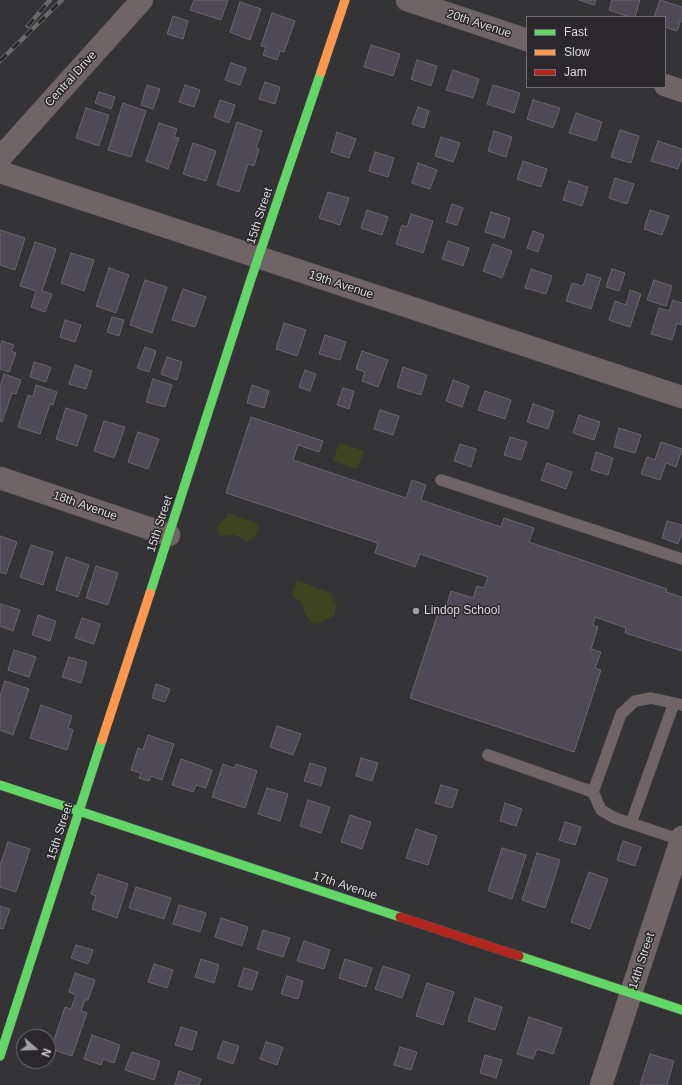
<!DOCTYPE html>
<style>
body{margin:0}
#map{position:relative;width:682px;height:1085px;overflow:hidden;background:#343335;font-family:Helvetica,sans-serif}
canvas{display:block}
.legend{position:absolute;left:526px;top:16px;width:140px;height:72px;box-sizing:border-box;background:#2a282c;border:1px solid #716f72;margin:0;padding:5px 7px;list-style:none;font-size:12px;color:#dbdadc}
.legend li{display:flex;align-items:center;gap:8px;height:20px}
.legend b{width:20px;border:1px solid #716f72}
.north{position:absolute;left:16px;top:1029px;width:40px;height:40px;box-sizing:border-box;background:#2a282c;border:1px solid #716f72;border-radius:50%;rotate:110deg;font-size:11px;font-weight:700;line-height:16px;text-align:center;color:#dbdadc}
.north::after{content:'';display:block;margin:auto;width:14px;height:18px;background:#a1a0a2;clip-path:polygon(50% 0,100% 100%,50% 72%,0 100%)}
</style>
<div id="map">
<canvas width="682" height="1085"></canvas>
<ul class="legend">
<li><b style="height:5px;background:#63d668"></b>Fast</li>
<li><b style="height:5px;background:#ff974d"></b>Slow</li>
<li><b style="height:5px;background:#b3261e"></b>Jam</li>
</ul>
<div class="north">N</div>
</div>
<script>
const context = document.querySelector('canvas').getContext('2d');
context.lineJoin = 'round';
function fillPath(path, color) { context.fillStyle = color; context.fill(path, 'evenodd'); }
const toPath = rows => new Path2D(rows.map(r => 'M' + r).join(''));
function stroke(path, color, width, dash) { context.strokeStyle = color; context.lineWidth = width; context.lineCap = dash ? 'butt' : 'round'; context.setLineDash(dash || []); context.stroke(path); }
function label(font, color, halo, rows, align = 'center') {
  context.font = font + ' Helvetica,sans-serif'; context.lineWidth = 3; context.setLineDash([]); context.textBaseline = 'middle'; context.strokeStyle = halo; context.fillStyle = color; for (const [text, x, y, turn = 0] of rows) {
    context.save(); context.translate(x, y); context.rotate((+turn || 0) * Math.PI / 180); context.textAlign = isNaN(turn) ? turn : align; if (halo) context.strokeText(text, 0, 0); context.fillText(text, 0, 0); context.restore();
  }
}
fillPath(toPath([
 [339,443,364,451,357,469,333,461],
 [228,513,257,523,259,528,254,539,247,541,233,534,221,536,218,533,218,526,223,520,226,518],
 [297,580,331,593,333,601,337,603,334,617,329,618,321,623,316,624,311,622,305,614,302,602,295,598,292,595]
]), '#3e431f');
const building = toPath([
 [194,0,228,0,221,20,190,10,194,0],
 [579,0,596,0,594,5,579,0],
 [612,0,640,0,635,17,630,17,609,10,612,0],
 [660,0,682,7,682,17,677,31,665,27,665,17,654,17,660,0],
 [240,2,261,9,250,40,230,32,240,2],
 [272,13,295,21,284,52,280,51,277,60,263,55,266,47,261,46,272,13],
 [173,16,188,21,183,39,167,34,173,16],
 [371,45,400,54,393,76,364,67,371,45],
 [417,60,437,66,431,86,411,79,417,60],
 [231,63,246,68,240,85,225,80,231,63],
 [453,70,479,79,473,98,446,90,453,70],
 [265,82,280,87,275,104,259,99,265,82],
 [147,85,160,89,153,109,141,105,147,85],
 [185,85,200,90,194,107,179,102,185,85],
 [493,85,520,93,514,113,487,104,493,85],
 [99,92,115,97,111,109,95,103,99,92],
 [220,100,235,105,229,123,214,117,220,100],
 [533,100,560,108,553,128,527,119,533,100],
 [123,103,146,111,131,157,108,150,123,103],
 [418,107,429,111,424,128,412,124,418,107],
 [86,108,109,115,99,146,76,138,86,108],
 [576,113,602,122,596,141,569,133,576,113],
 [237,122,262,131,256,148,259,149,254,166,248,164,239,192,217,185,237,122],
 [159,123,177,129,174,137,179,138,168,169,146,161,159,123],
 [620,130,639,136,631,163,611,157,620,130],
 [494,131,512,137,506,157,488,151,494,131],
 [337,132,356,139,349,158,331,152,337,132],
 [441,137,460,143,453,162,435,156,441,137],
 [658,141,682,149,682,157,678,169,651,161,658,141],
 [193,143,216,151,206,181,183,174,193,143],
 [375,152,394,158,388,177,369,171,375,152],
 [523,161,547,169,541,187,517,179,523,161],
 [418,163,437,170,430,189,412,183,418,163],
 [615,178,634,184,627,204,609,198,615,178],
 [569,181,588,187,582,206,563,200,569,181],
 [328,192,349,198,340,225,319,218,328,192],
 [452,204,463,208,457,225,446,222,452,204],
 [367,210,388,217,382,235,361,228,367,210],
 [650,210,669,216,662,235,644,229,650,210],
 [491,212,510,218,504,238,485,232,491,212],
 [411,214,433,221,423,253,396,244,402,225,407,227,411,214],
 [0,230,25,238,15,270,0,265,0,230],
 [533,231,544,235,538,252,527,248,533,231],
 [448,241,469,248,463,266,442,259,448,241],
 [35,242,56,249,42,291,52,294,45,312,31,307,36,291,20,286,35,242],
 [493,244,512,251,502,278,483,271,493,244],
 [71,253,94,260,84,291,61,283,71,253],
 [109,268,129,275,116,313,96,306,109,268],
 [531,269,552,276,546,294,525,288,531,269],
 [612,269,625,273,619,291,606,287,612,269],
 [587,274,601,278,591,309,566,301,572,283,583,286,587,274],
 [145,280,167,287,152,333,130,325,145,280],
 [654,280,672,286,666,306,647,300,654,280],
 [183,289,206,297,195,327,172,320,183,289],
 [630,290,641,294,630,327,609,320,615,301,626,305,630,290],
 [673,300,682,303,682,320,681,325,677,323,672,340,651,334,659,308,669,311,673,300],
 [112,317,124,320,119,336,107,332,112,317],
 [65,320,81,325,75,342,60,337,65,320],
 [284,323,306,330,297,356,276,349,284,323],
 [325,335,346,342,340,360,319,354,325,335],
 [2,341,14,345,11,351,16,353,9,372,0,369,0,346,2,341],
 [145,347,156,351,149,372,137,368,145,347],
 [362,351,388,360,378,387,362,381,365,372,356,369,362,351],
 [167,357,182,362,177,380,161,374,167,357],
 [34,362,51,367,46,382,30,377,34,362],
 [75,365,92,371,86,389,69,384,75,365],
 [403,367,427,375,421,395,397,387,403,367],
 [305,370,316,374,310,391,299,387,305,370],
 [4,374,21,380,16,394,12,393,2,422,0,421,0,387,4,374],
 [153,379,172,385,165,407,146,402,153,379],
 [453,380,469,386,462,407,446,401,453,380],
 [36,385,57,392,53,405,50,404,40,434,18,427,28,395,33,397,36,385],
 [252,385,269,391,264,408,247,403,252,385],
 [343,388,354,391,349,409,337,405,343,388],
 [485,391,511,400,505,419,478,410,485,391],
 [533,404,554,411,548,429,527,422,533,404],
 [66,408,87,415,77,446,56,439,66,408],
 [380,410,399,416,393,435,374,429,380,410],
 [579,415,600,422,594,440,573,433,579,415],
 [251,417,323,441,319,452,298,445,293,460,406,498,412,480,426,485,421,500,501,527,504,518,534,528,529,542,667,589,666,592,682,597,682,651,625,633,626,628,595,617,593,625,598,627,591,649,601,652,595,668,601,670,574,752,410,698,438,613,444,614,451,591,473,598,477,586,484,588,488,577,420,554,415,567,375,553,378,543,226,493,251,417],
 [104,421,125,427,114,458,94,451,104,421],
 [619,428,641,435,635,453,614,447,619,428],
 [138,432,159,439,148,469,128,462,138,432],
 [510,437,527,442,521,460,504,455,510,437],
 [661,442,682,449,676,467,666,463,660,480,641,474,647,457,655,460,661,442],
 [460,444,476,449,471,467,454,461,460,444],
 [596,452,613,458,608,475,591,470,596,452],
 [547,463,572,472,566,489,541,480,547,463],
 [667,521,682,525,682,533,678,544,662,538,667,521],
 [0,536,17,542,6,574,0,572,0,536],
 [31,545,53,552,43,585,20,577,31,545],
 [66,557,89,565,78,597,56,590,66,557],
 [96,566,118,573,108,605,86,598,96,566],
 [1,604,20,610,13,631,0,626,0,608,1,604],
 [38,615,56,621,50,641,32,635,38,615],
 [82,618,100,624,94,644,75,638,82,618],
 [14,650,36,657,29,677,8,670,14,650],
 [69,657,87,662,81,683,62,677,69,657],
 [5,681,29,689,13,735,0,730,0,696,5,681],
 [156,684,170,689,165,702,152,698,156,684],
 [41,705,72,716,68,728,73,730,67,750,30,738,41,705],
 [277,726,301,734,293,755,270,747,277,726],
 [148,735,174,744,162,780,151,776,149,781,139,778,141,773,131,770,138,748,143,750,148,735],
 [361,758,378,763,372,781,356,776,361,758],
 [181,759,212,770,206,788,196,785,193,792,172,785,181,759],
 [310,763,326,768,321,786,304,781,310,763],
 [223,764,234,768,236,764,257,771,245,808,212,797,223,764],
 [441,785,458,790,452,808,435,803,441,785],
 [267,788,288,794,280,821,258,814,267,788],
 [308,800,330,807,321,833,300,826,308,800],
 [505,803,522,809,516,826,500,821,505,803],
 [350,815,371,822,362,849,341,842,350,815],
 [565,822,581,827,575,845,559,840,565,822],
 [416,829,437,836,428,865,406,858,416,829],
 [623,841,641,847,635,866,617,860,623,841],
 [8,842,30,849,16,892,0,887,0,865,8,842],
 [502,848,526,855,512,899,488,891,502,848],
 [537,853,560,860,545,908,522,900,537,853],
 [589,872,608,879,590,929,571,922,589,872],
 [98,874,128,884,117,918,92,909,96,896,91,894,98,874],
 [136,887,171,898,164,919,129,908,136,887],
 [179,905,206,913,200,932,173,924,179,905],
 [0,906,10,909,3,929,0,928,0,906],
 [221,918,248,927,242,946,215,937,221,918],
 [263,930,290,938,283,957,257,949,263,930],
 [304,941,330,950,324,969,297,961,304,941],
 [76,945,93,950,88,964,71,958,76,945],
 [201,959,219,965,214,983,195,977,201,959],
 [345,959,372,968,366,987,339,978,345,959],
 [154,964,173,970,167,988,148,982,154,964],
 [383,966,410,975,402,998,375,989,383,966],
 [244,968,258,972,252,990,238,986,244,968],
 [75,973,95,980,88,1000,85,1000,81,1011,87,1013,72,1056,51,1049,65,1007,71,1009,76,995,69,992,75,973],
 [287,976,303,981,298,999,281,994,287,976],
 [427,983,454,992,443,1025,416,1016,427,983],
 [475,998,502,1007,495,1030,468,1021,475,998],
 [529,1017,562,1028,553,1054,537,1049,533,1059,517,1054,529,1017],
 [181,1027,197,1032,192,1050,175,1045,181,1027],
 [92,1035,120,1045,114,1063,103,1059,101,1065,84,1059,92,1035],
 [223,1041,239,1046,233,1064,217,1058,223,1041],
 [266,1042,283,1047,277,1065,260,1059,266,1042],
 [400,1047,417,1052,411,1070,394,1065,400,1047],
 [132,1052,160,1061,154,1080,125,1070,132,1052],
 [650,1054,674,1061,667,1085,640,1085,650,1054],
 [485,1055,502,1060,496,1078,480,1073,485,1055],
 [179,1071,201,1079,199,1085,175,1085,179,1071]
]);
fillPath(building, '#4e4a55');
stroke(building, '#676668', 1);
const lane = toPath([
 [441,480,682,559],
 [488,755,593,792,621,714,635,701,651,698,682,705],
 [593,792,601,810,615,818,681,840],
 [631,823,674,703]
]);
const street = toPath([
 [407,0,527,40],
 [665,85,682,91],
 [0,158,142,0],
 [0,172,682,397],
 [0,478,169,535],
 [601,1085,682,837]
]);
const fast = toPath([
 [150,593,250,282,321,72],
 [0,785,400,917],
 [519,956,682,1010],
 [0,1056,102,740]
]);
const slow = toPath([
 [321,72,345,0],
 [102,740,150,593]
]);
const jam = toPath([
 [400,917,519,956]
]);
stroke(lane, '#525153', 12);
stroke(street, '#525153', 23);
stroke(fast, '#525153', 10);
stroke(slow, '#525153', 10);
stroke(jam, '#525153', 10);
stroke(lane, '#6f6466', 11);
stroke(street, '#6f6466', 22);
stroke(fast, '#63d668', 9);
stroke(slow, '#ff974d', 9);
stroke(jam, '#b3261e', 9);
const rail = toPath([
 [28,26,50,0],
 [0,61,62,0]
]);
stroke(rail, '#6c696a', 4.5);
stroke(rail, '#2a282c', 3, [9]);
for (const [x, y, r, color] of [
 [416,611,4,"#a1a0a2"]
]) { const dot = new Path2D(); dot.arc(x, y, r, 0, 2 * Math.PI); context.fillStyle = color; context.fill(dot); stroke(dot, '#2a282c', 1.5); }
label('12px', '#dbdadc', '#2a282c', [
 ["20th Avenue",479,24,18],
 ["Central Drive",71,79,-48],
 ["15th Street",260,216,-72],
 ["19th Avenue",341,285,18],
 ["18th Avenue",85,506,19],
 ["15th Street",160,524,-72],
 ["15th Street",60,832,-72],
 ["17th Avenue",345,886,18],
 ["14th Street",642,961,-72]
]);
label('12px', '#dbdadc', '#2a282c', [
 ["Lindop School",424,611]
], 'left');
</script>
